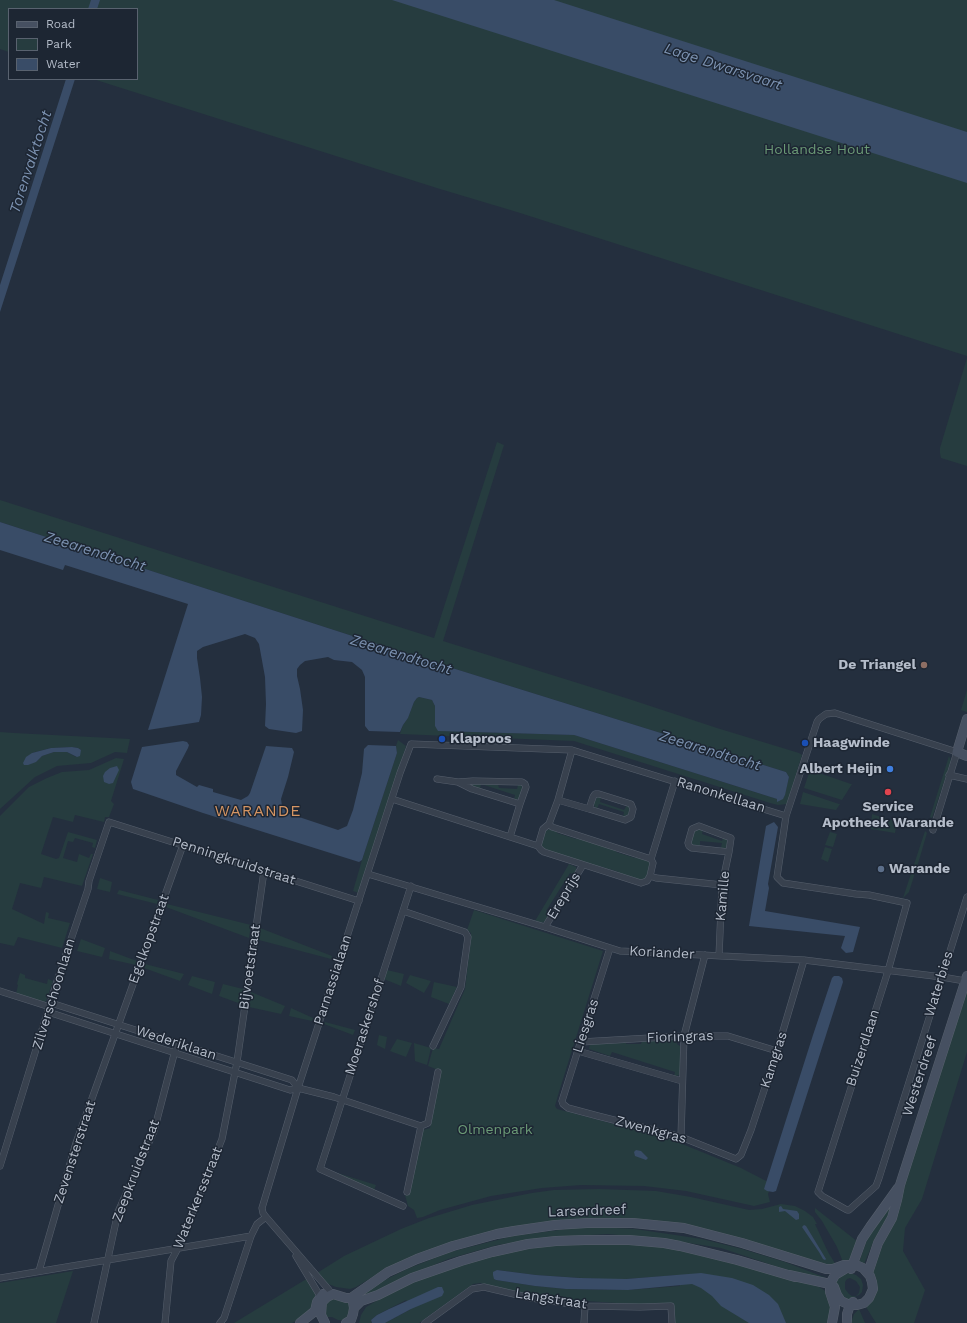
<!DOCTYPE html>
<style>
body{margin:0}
#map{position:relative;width:967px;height:1323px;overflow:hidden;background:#242f3e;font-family:"Work Sans",sans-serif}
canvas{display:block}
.legend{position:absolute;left:8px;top:8px;width:130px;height:72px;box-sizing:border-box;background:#1d2633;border:1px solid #59626f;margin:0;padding:5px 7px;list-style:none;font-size:12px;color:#b4bcc9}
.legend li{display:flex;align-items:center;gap:8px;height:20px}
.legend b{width:20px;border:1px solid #59626f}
</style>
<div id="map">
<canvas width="967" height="1323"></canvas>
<ul class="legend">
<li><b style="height:5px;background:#465061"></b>Road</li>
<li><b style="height:11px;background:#263c3f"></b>Park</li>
<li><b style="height:11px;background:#394c67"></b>Water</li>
</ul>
</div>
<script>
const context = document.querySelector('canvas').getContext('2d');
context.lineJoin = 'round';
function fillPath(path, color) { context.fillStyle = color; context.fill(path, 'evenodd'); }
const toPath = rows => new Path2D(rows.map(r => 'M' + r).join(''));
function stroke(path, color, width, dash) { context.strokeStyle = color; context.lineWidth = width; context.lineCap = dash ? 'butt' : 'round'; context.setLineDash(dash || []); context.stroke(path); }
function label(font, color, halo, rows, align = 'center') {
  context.font = font + ' "Work Sans",sans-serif'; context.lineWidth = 3; context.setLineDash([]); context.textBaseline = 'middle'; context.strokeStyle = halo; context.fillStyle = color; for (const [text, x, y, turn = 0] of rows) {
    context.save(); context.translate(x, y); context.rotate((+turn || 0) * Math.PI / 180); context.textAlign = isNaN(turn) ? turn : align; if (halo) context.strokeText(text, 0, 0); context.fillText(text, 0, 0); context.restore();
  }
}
fillPath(toPath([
 [0,0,967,0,967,356,517,212,440,189,93,79,137,79,137,9,9,9,9,52,0,49],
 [967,358,967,466,941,458,940,453,940,448],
 [497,442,504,445,443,641,629,699,717,728,799,753,802,755,787,804,778,805,770,803,574,741,400,734,403,725,408,718,414,702,417,698,419,697,432,700,435,706,435,726,444,731,574,735,777,799,777,801,784,797,789,777,786,772,433,662,0,522,0,500,434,638],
 [967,690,967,712,961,710],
 [0,732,14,733,130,739,127,753,115,752,91,763,57,766,35,777,0,809],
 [72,747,78,748,81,750,76,757,67,752,54,752,42,756,36,762,32,753,51,748],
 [398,740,406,746,359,893,353,891,362,860,397,753,396,746],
 [949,756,951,761,932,818,930,817],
 [116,758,124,759,111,801,114,804,109,817,105,817,104,822,75,815,73,822,53,817,41,854,56,859,59,858,68,832,97,840,95,848,92,847,93,843,75,838,73,842,68,841,63,858,77,862,79,854,89,858,91,854,93,854,82,886,44,877,41,888,20,883,12,909,44,924,46,912,49,913,48,918,70,923,62,948,18,937,14,946,0,943,0,816,29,787,47,778,62,772,89,770],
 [810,770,851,784,852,784,842,800,804,788],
 [472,784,498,784,499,788,517,789,518,785,521,785,523,790,519,799,514,800,515,795,481,784,480,789,472,786],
 [803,792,839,804,840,804,836,810,800,804],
 [598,797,601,797,600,802,624,810,627,805,630,809,628,815,623,817,624,812,599,804,597,809,595,807,593,803,595,800],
 [872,814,897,822,895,833,871,829],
 [552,829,557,831,557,833,576,839,577,837,616,850,616,852,635,858,636,856,648,860,651,864,647,877,643,881,618,874,619,872,599,866,598,868,544,851,542,848,541,844,545,832,547,830],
 [699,829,703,830,702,834,722,841,724,836,728,839,727,848,721,848,722,843,700,841,700,846,692,845,691,841,694,831],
 [925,831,927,833,920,857,909,892,903,898],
 [830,832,837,834,833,847,825,845],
 [825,847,832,849,828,862,821,859],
 [569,864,576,867,576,872,574,875,570,873,546,911,550,913,546,920,542,923,535,921],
 [100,878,112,882,110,892,97,889],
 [119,890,158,900,157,904,117,894],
 [167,904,251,925,249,938,166,907],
 [474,910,603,951,559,1092,555,1106,557,1109,670,1139,741,1168,772,1184,768,1194,770,1202,754,1206,686,1191,644,1186,581,1185,542,1188,491,1196,440,1210,423,1217,417,1218,414,1210,408,1206,405,1195,423,1130,430,1128,441,1071,428,1066,433,1048,439,1049,465,989,471,938,471,933,467,930],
 [260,928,332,956,331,959,259,940],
 [81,939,105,948,102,957,77,951],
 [110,951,137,961,136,965,109,959],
 [145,964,184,974,180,981,144,968],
 [387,970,404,974,401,986,384,979],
 [20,973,25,975,25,978,47,984,48,979,53,981,46,1001,44,1002,16,994,18,985,17,984],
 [410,975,431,981,424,993,406,983],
 [192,976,215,982,212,994,188,985],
 [434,982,457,987,449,1004,431,997],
 [223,984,243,989,241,1004,219,996],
 [967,986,967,1052,922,1199,905,1228,903,1251,925,1290,914,1323,876,1323,866,1307,872,1272],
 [251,992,285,1006,281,1014,249,1007],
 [291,1008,313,1018,312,1021,289,1016],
 [325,1022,355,1030,353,1035,324,1024],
 [379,1035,387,1037,385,1049,377,1045],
 [397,1039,412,1043,406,1057,390,1051],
 [676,1040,677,1044,680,1046,680,1072,679,1075,674,1077,675,1072,612,1052,610,1056,589,1049,590,1044,626,1043,626,1044,641,1044,642,1041],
 [414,1043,431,1048,427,1065,415,1061],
 [331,1171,376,1185,374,1190],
 [599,1189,656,1191,691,1197,749,1210,762,1209,781,1204,795,1206,805,1211,813,1217,817,1224,815,1224,828,1252,836,1265,832,1266,784,1253,715,1231,650,1221,589,1219,542,1222,488,1232,439,1246,383,1271,356,1287,350,1289,336,1287,326,1283,317,1273,344,1256,401,1229,429,1218,472,1205,532,1193,554,1190],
 [896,1197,890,1217,874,1240,864,1264,859,1262,868,1237],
 [815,1208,858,1242,849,1260,843,1262,837,1247,822,1221,815,1212],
 [574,1228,616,1228,635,1229,702,1239,742,1249,785,1262,829,1279,828,1281,781,1268,721,1248,676,1241,608,1234,542,1238,497,1245,448,1259,408,1276,356,1300,355,1298,379,1283,407,1269,450,1252,513,1236],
 [613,1242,671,1248,773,1274,819,1287,824,1290,829,1295,832,1301,828,1323,674,1323,674,1303,645,1305,572,1300,525,1294,480,1283,473,1284,419,1323,385,1323,411,1309,406,1300,377,1315,371,1320,372,1323,359,1323,361,1315,366,1307,397,1289,443,1270,506,1252,571,1243],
 [497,1270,536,1275,598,1279,626,1279,678,1275,680,1286,628,1290,566,1289,535,1286,496,1280,494,1279],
 [73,1271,56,1323,0,1323,0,1283],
 [844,1274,850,1273,856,1275,861,1279,863,1285,862,1292,859,1295,848,1300,842,1295,836,1283,839,1278],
 [850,1278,856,1281,860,1287,859,1293,856,1296,852,1296,849,1294,845,1289,845,1282,847,1279],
 [308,1278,315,1291,315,1298,312,1310,307,1315,292,1323,234,1323],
 [334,1299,349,1302,350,1306,349,1313,346,1318,343,1320,338,1320,332,1317,327,1317,325,1313,326,1305,329,1301],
 [859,1309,865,1323,851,1323,854,1314]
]), '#263c3f');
fillPath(toPath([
 [91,0,100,0,97,9,88,9],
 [392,0,554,0,886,106,967,132,967,183],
 [66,79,75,79,0,312,0,285],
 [0,522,433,662,786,772,789,777,785,795,783,799,777,802,777,799,574,735,438,731,435,726,435,706,432,700,419,697,417,698,414,702,408,718,403,725,400,732,369,731,365,726,365,677,362,670,352,662,334,660,328,657,305,661,300,665,297,669,297,676,300,689,303,710,302,731,296,733,269,729,265,726,266,704,265,677,259,644,255,638,245,634,203,647,197,651,197,658,200,678,202,697,201,715,199,722,148,730,188,604,65,565,63,570,0,550],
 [183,741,187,742,189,745,188,748,176,771,176,775,197,787,199,785,213,789,213,792,241,800,248,796,250,793,266,746,292,748,294,752,288,777,281,799,282,806,287,813,338,830,347,826,353,810,362,773,364,749,368,745,396,746,397,753,362,860,359,862,203,813,133,789,131,782,142,747],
 [72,747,78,748,81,750,80,756,77,757,67,752,54,752,42,756,36,762,28,765,24,765,23,763,26,757,32,753,51,748],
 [117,766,119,770,113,783,109,784,104,782,103,776,105,772,110,768],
 [774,822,778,827,768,884,769,888,765,911,860,927,853,952,846,953,841,948,845,936,749,926,766,826],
 [834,976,839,976,842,978,843,982,776,1191,773,1192,767,1191,764,1189,813,1035,832,978],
 [636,1150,641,1151,648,1158,646,1160,635,1156,634,1152],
 [781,1206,783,1209,797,1211,799,1214,799,1219,796,1220,785,1211,779,1212,779,1207],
 [804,1225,806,1226,826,1259,825,1260,823,1259,819,1252,802,1227],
 [497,1270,536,1275,580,1278,626,1279,701,1273,732,1278,753,1285,769,1295,778,1304,786,1323,749,1323,721,1306,712,1296,701,1288,692,1284,628,1290,566,1289,535,1286,496,1280,494,1279,493,1275,493,1272],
 [438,1287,442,1287,444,1292,442,1296,411,1309,385,1323,372,1323,371,1320,377,1315,389,1309]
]), '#394c67');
const street = toPath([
 [949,775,967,779],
 [437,779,458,782],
 [392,799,538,846,541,850,544,852,641,883,647,881,650,876,656,878,722,885],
 [558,800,589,809,593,797,595,794,599,794,631,804,633,809,631,817,625,820,589,809],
 [549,824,552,827,651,859,653,863,650,876],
 [933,830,957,752,835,713,826,714,819,719,817,722,786,816,777,877,783,883,856,894,869,895,907,903,888,971,818,1192,822,1196,847,1210,849,1210,876,1186,879,1178,967,897],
 [510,837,520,804,526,787,525,784,522,782,473,781,458,782,472,789,520,804],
 [538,846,543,829,549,824,558,800,572,750],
 [651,859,675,781],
 [368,874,545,927,620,951,804,960,942,977,965,981],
 [403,911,465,932,468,937,461,987,433,1046],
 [545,927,583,865],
 [610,948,562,1101,563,1104,568,1108,598,1116,681,1137,736,1159,741,1155,751,1130,777,1051,804,960],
 [719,956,722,885,729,852,731,838,699,826,692,829,688,843,689,846,692,848,729,852],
 [0,991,50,1007],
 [51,1003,292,1080,298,1088],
 [48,1012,290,1090,298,1088,334,1097,421,1126],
 [581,1042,684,1036,728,1036,777,1051],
 [578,1051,682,1081],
 [681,1137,684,1036,705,955],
 [0,1166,58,978,88,889,89,881,109,822,359,901],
 [407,1192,421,1126,428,1123,438,1072],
 [403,1206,320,1169,411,886],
 [296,1256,320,1296],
 [39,1271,76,1143,183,845],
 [0,1278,251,1236],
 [329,1290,266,1217,263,1213,262,1208,298,1088,400,773,411,744,572,750,786,816],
 [94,1323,118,1212,154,1131,177,1043],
 [165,1323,171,1261,178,1248,222,1139,237,1062,264,871],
 [220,1323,224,1318,251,1236,257,1224,266,1217],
 [425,1323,472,1289,484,1287,531,1298,585,1306,640,1307,671,1306,672,1323],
 [584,1323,585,1306]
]);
const secondary = toPath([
 [967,719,957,752,967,756],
 [851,1269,862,1239,870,1227,898,1188],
 [868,1273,878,1243,892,1218,897,1200,900,1185,967,976],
 [322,1301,321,1315,325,1323],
 [322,1302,327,1297,333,1294,346,1298,351,1298,388,1272,417,1259,453,1246,497,1234,514,1231,555,1225,587,1223,633,1223,684,1228,742,1243,826,1269,833,1269,844,1265,856,1265,863,1268,870,1276,872,1282,873,1289,869,1298,864,1303,857,1305,850,1305,841,1301,837,1295,834,1287,830,1284,789,1275],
 [354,1308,361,1301,378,1295,412,1278,461,1261,492,1252,528,1244,556,1241,585,1240,629,1240,664,1243,680,1246,737,1260,795,1277],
 [847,1321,847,1314,849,1308,853,1302],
 [300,1323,315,1311,317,1302,323,1294],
 [346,1323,351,1320,353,1314,354,1308,353,1302],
 [832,1323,835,1307,830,1292,830,1284,835,1275,845,1269]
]);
stroke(street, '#565f6c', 7);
stroke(secondary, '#565f6c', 10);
stroke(street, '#38414e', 6);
stroke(secondary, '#465061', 9);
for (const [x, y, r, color] of [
 [924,665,4,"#8d6e63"],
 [442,739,4,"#1a4fb4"],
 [805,743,4,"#1a4fb4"],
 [890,769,4,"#3f7fe0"],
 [888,792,4,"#e0444e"],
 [881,869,4,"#5c6f8a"]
]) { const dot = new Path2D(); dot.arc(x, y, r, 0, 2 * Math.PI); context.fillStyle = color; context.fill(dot); stroke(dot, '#1d2633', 1.5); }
label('14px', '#6b9a76', '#1d2633', [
 ["Hollandse Hout",817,150],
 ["Olmenpark",495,1130]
]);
label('bold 14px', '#b4bcc9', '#1d2633', [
 ["De Triangel",916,665,"right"],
 ["Klaproos",450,739],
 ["Haagwinde",813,743],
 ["Albert Heijn",882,769,"right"],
 ["Service",888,807,"center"],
 ["Apotheek Warande",888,823,"center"],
 ["Warande",889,869]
], 'left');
label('14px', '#b4bcc9', '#1d2633', [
 ["Ranonkellaan",721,795,17],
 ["Penningkruidstraat",234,861,18],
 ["Ereprijs",564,896,-59],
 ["Kamille",723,896,-85],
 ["Egelkopstraat",149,939,-70],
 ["Koriander",662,953,3],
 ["Bijvoetstraat",250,967,-82],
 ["Parnassialaan",333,980,-72],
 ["Waterbies",939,984,-73],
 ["Zilverschoonlaan",54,994,-73],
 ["Liesgras",586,1026,-72],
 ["Moeraskershof",365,1027,-72],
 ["Fioringras",680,1037,-2],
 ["Wederiklaan",176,1043,18],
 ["Buizerdlaan",863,1048,-72],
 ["Kamgras",774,1060,-72],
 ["Westerdreef",920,1076,-72],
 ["Zwenkgras",651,1130,15],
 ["Zevensterstraat",75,1152,-72],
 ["Zeepkruidstraat",136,1171,-69],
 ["Waterkersstraat",198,1198,-68],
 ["Larserdreef",587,1211,-2],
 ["Langstraat",551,1299,9]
]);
label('italic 15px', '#7c92b1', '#1d2633', [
 ["Lage Dwarsvaart",723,67,18],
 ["Torenvalktocht",31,162,-72],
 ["Zeearendtocht",95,552,17],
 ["Zeearendtocht",401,655,17],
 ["Zeearendtocht",710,751,17]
]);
context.letterSpacing = '1px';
label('16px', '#d59563', '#1d2633', [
 ["WARANDE",258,811]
]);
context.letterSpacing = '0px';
</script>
